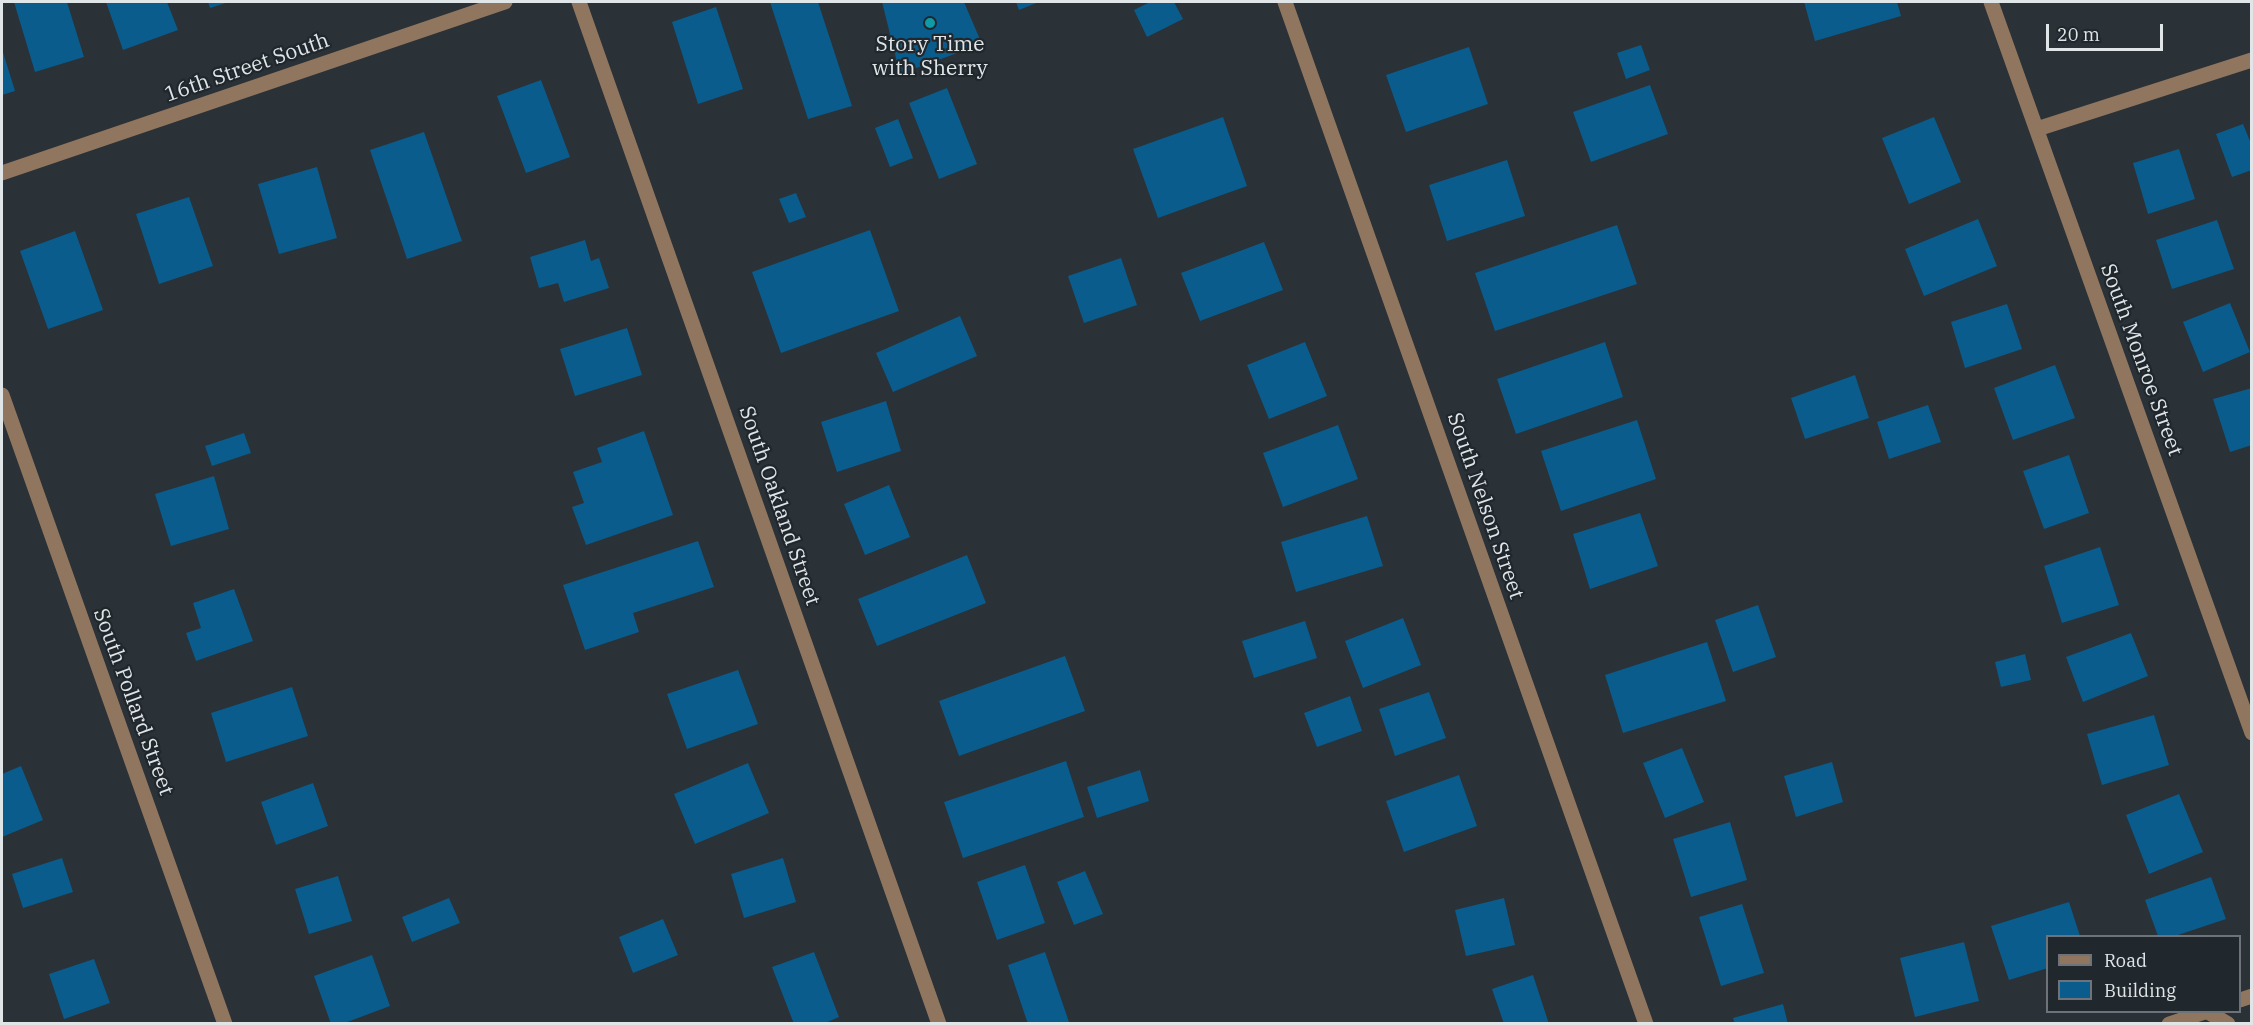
<!DOCTYPE html>
<style>
body{margin:0}
#map{position:relative;width:2253px;height:1025px;overflow:hidden;background:#2a3137;font-family:"IBM Plex Serif",serif}
canvas{display:block}
.frame{position:absolute;inset:0;border:3px solid #e0e5e8;pointer-events:none}
.legend{position:absolute;left:2046px;top:935px;width:195px;height:78px;box-sizing:border-box;background:#20272d;border:2px solid #6d7378;margin:0;padding:8px 10px;list-style:none;font-size:18px;color:#e0e5e8}
.legend li{display:flex;align-items:center;gap:12px;height:30px}
.legend b{width:30px;border:2px solid #6d7378}
.scale{position:absolute;left:2046px;top:24px;width:117px;height:27px;box-sizing:border-box;border:3px solid #e0e5e8;border-top:0;padding-left:8px;font-size:18px;line-height:21px;white-space:nowrap;color:#e0e5e8;-webkit-text-stroke:4px #20272d;paint-order:stroke}
</style>
<div id="map">
<canvas width="2253" height="1025"></canvas>
<div class="frame"></div>
<ul class="legend">
<li><b style="height:8px;background:#90765f"></b>Road</li>
<li><b style="height:16px;background:#0a5c8c"></b>Building</li>
</ul>
<div class="scale">20 m</div>
</div>
<script>
const context = document.querySelector('canvas').getContext('2d');
context.lineJoin = 'round';
function fillPath(path, color) { context.fillStyle = color; context.fill(path, 'evenodd'); }
const toPath = rows => new Path2D(rows.map(r => 'M' + r).join(''));
function stroke(path, color, width, dash) { context.strokeStyle = color; context.lineWidth = width; context.lineCap = dash ? 'butt' : 'round'; context.setLineDash(dash || []); context.stroke(path); }
function label(font, color, halo, rows, align = 'center') {
  context.font = font + ' "IBM Plex Serif",serif'; context.lineWidth = 4.5; context.setLineDash([]); context.textBaseline = 'middle'; context.strokeStyle = halo; context.fillStyle = color; for (const [text, x, y, turn = 0] of rows) {
    context.save(); context.translate(x, y); context.rotate((+turn || 0) * Math.PI / 180); context.textAlign = isNaN(turn) ? turn : align; if (halo) context.strokeText(text, 0, 0); context.fillText(text, 0, 0); context.restore();
  }
}
fillPath(toPath([
 [14,2,67,2,84,57,35,72],
 [106,2,167,2,178,30,123,50],
 [208,2,229,2,210,8],
 [770,2,818,2,852,106,808,119],
 [882,2,964,2,982,44,900,74],
 [1016,2,1039,2,1019,10],
 [1150,2,1174,2,1183,19,1147,37,1134,10],
 [1804,2,1897,2,1901,16,1815,41],
 [716,7,743,89,698,104,672,22],
 [1641,45,1650,70,1626,79,1617,53],
 [1469,47,1488,104,1406,132,1386,75],
 [2,49,15,91,2,95],
 [541,80,570,157,526,173,497,96],
 [1650,85,1668,134,1591,162,1573,112],
 [947,88,977,164,939,179,909,103],
 [1223,117,1247,186,1158,218,1133,149],
 [1934,117,1961,182,1909,204,1882,138],
 [898,119,913,158,890,167,875,128],
 [2243,124,2252,146,2252,170,2232,177,2216,134],
 [424,132,462,241,407,259,370,150],
 [2179,149,2195,199,2148,214,2133,163],
 [1507,160,1525,216,1447,241,1429,185],
 [317,167,337,238,279,254,258,184],
 [796,193,806,217,789,223,779,199],
 [189,197,213,266,159,284,136,214],
 [1978,219,1997,266,1924,296,1905,249],
 [2217,220,2234,269,2172,289,2156,240],
 [1617,225,1637,284,1495,331,1475,273],
 [870,230,899,311,781,353,752,272],
 [75,231,103,310,48,329,20,251],
 [585,240,591,261,599,258,609,288,564,302,558,283,539,288,530,257],
 [1264,242,1283,290,1200,321,1181,273],
 [1121,258,1137,305,1084,323,1068,276],
 [2230,303,2250,352,2203,372,2183,322],
 [2007,304,2022,349,1965,368,1951,322],
 [960,316,977,356,893,392,876,353],
 [627,328,642,375,575,396,560,349],
 [1305,342,1327,396,1269,419,1247,365],
 [1605,342,1623,397,1516,434,1497,379],
 [2055,365,2075,418,2013,440,1994,388],
 [1855,375,1869,418,1805,439,1791,398],
 [2252,388,2252,445,2230,452,2213,399],
 [886,401,901,451,837,472,821,422],
 [1928,405,1941,442,1889,459,1877,422],
 [1637,420,1656,479,1561,511,1541,451],
 [1338,425,1358,479,1283,507,1263,453],
 [644,431,673,515,586,545,572,507,584,503,573,472,602,462,597,448],
 [244,433,251,453,212,466,205,446],
 [2069,455,2089,513,2044,529,2023,471],
 [214,476,229,529,171,546,155,494],
 [889,485,910,537,865,555,844,504],
 [1640,513,1658,566,1590,589,1573,534],
 [1367,516,1383,566,1296,592,1281,542],
 [698,541,714,587,633,613,639,632,585,650,563,585],
 [2100,547,2119,605,2062,623,2044,566],
 [967,555,986,603,877,646,858,599],
 [234,589,253,641,196,661,186,633,201,628,193,603],
 [1758,605,1776,657,1733,672,1715,620],
 [1403,618,1421,665,1363,688,1345,641],
 [1305,621,1317,658,1254,678,1242,641],
 [2131,633,2148,676,2083,702,2066,657],
 [1707,642,1726,701,1623,733,1605,675],
 [2025,654,2031,680,2001,687,1995,662],
 [1065,656,1085,711,959,756,939,701],
 [738,670,758,724,687,749,667,694],
 [292,687,308,736,226,762,211,713],
 [1429,692,1446,738,1395,756,1379,709],
 [1350,696,1362,731,1317,747,1304,713],
 [2154,715,2169,765,2102,785,2087,734],
 [1682,748,1704,802,1665,818,1643,763],
 [1066,761,1084,817,963,858,944,802],
 [1832,762,1843,802,1796,817,1784,776],
 [748,763,769,813,695,844,674,794],
 [21,766,43,820,2,837,2,774],
 [1140,770,1149,801,1097,818,1087,787],
 [1459,775,1477,826,1404,852,1386,801],
 [313,783,328,826,276,845,261,802],
 [2179,794,2203,852,2149,874,2126,815],
 [1730,822,1747,880,1691,897,1673,839],
 [62,858,73,892,23,908,12,874],
 [783,858,796,902,744,918,731,874],
 [1025,865,1045,923,997,940,977,882],
 [1085,871,1103,914,1074,925,1057,882],
 [338,876,352,921,309,934,295,889],
 [2211,877,2226,919,2175,936,2158,936,2145,900],
 [449,898,460,923,412,942,402,917],
 [1504,898,1515,945,1466,956,1455,910],
 [2069,902,2080,936,2048,936,2048,968,2009,980,1991,926],
 [1742,904,1764,973,1721,986,1699,917],
 [663,919,678,955,633,973,619,937],
 [1964,942,1979,1001,1915,1017,1900,958],
 [814,952,839,1017,823,1024,794,1024,772,967],
 [1045,952,1069,1022,1064,1024,1028,1024,1008,965],
 [372,955,390,1006,342,1024,331,1024,314,976],
 [94,959,110,1003,64,1019,49,974],
 [1533,975,1549,1024,1504,1024,1492,989],
 [1783,1004,1788,1024,1735,1024,1733,1018]
]), '#0a5c8c');
stroke(toPath([
 [579,2,939,1024],
 [1285,2,1646,1024],
 [1991,2,2252,733],
 [2037,129,2252,60],
 [2,173,505,2],
 [2,395,225,1024],
 [2240,1000,2252,996],
 [2208,1012,2228,1024],
 [2169,1024,2205,1012]
]), '#90765f', 15);
for (const [x, y, r, color] of [
 [930,23,6,"#0f9aa8"]
]) { const dot = new Path2D(); dot.arc(x, y, r, 0, 2 * Math.PI); context.fillStyle = color; context.fill(dot); stroke(dot, '#20272d', 2); }
label('21px', '#e0e5e8', '#20272d', [
 ["Story Time",930,45],
 ["with Sherry",930,69]
]);
label('21px', '#e0e5e8', '#20272d', [
 ["16th Street South",247,68,-19],
 ["South Monroe Street",2141,360,70],
 ["South Oakland Street",779,506,71],
 ["South Nelson Street",1485,506,71],
 ["South Pollard Street",133,702,70]
]);
</script>
